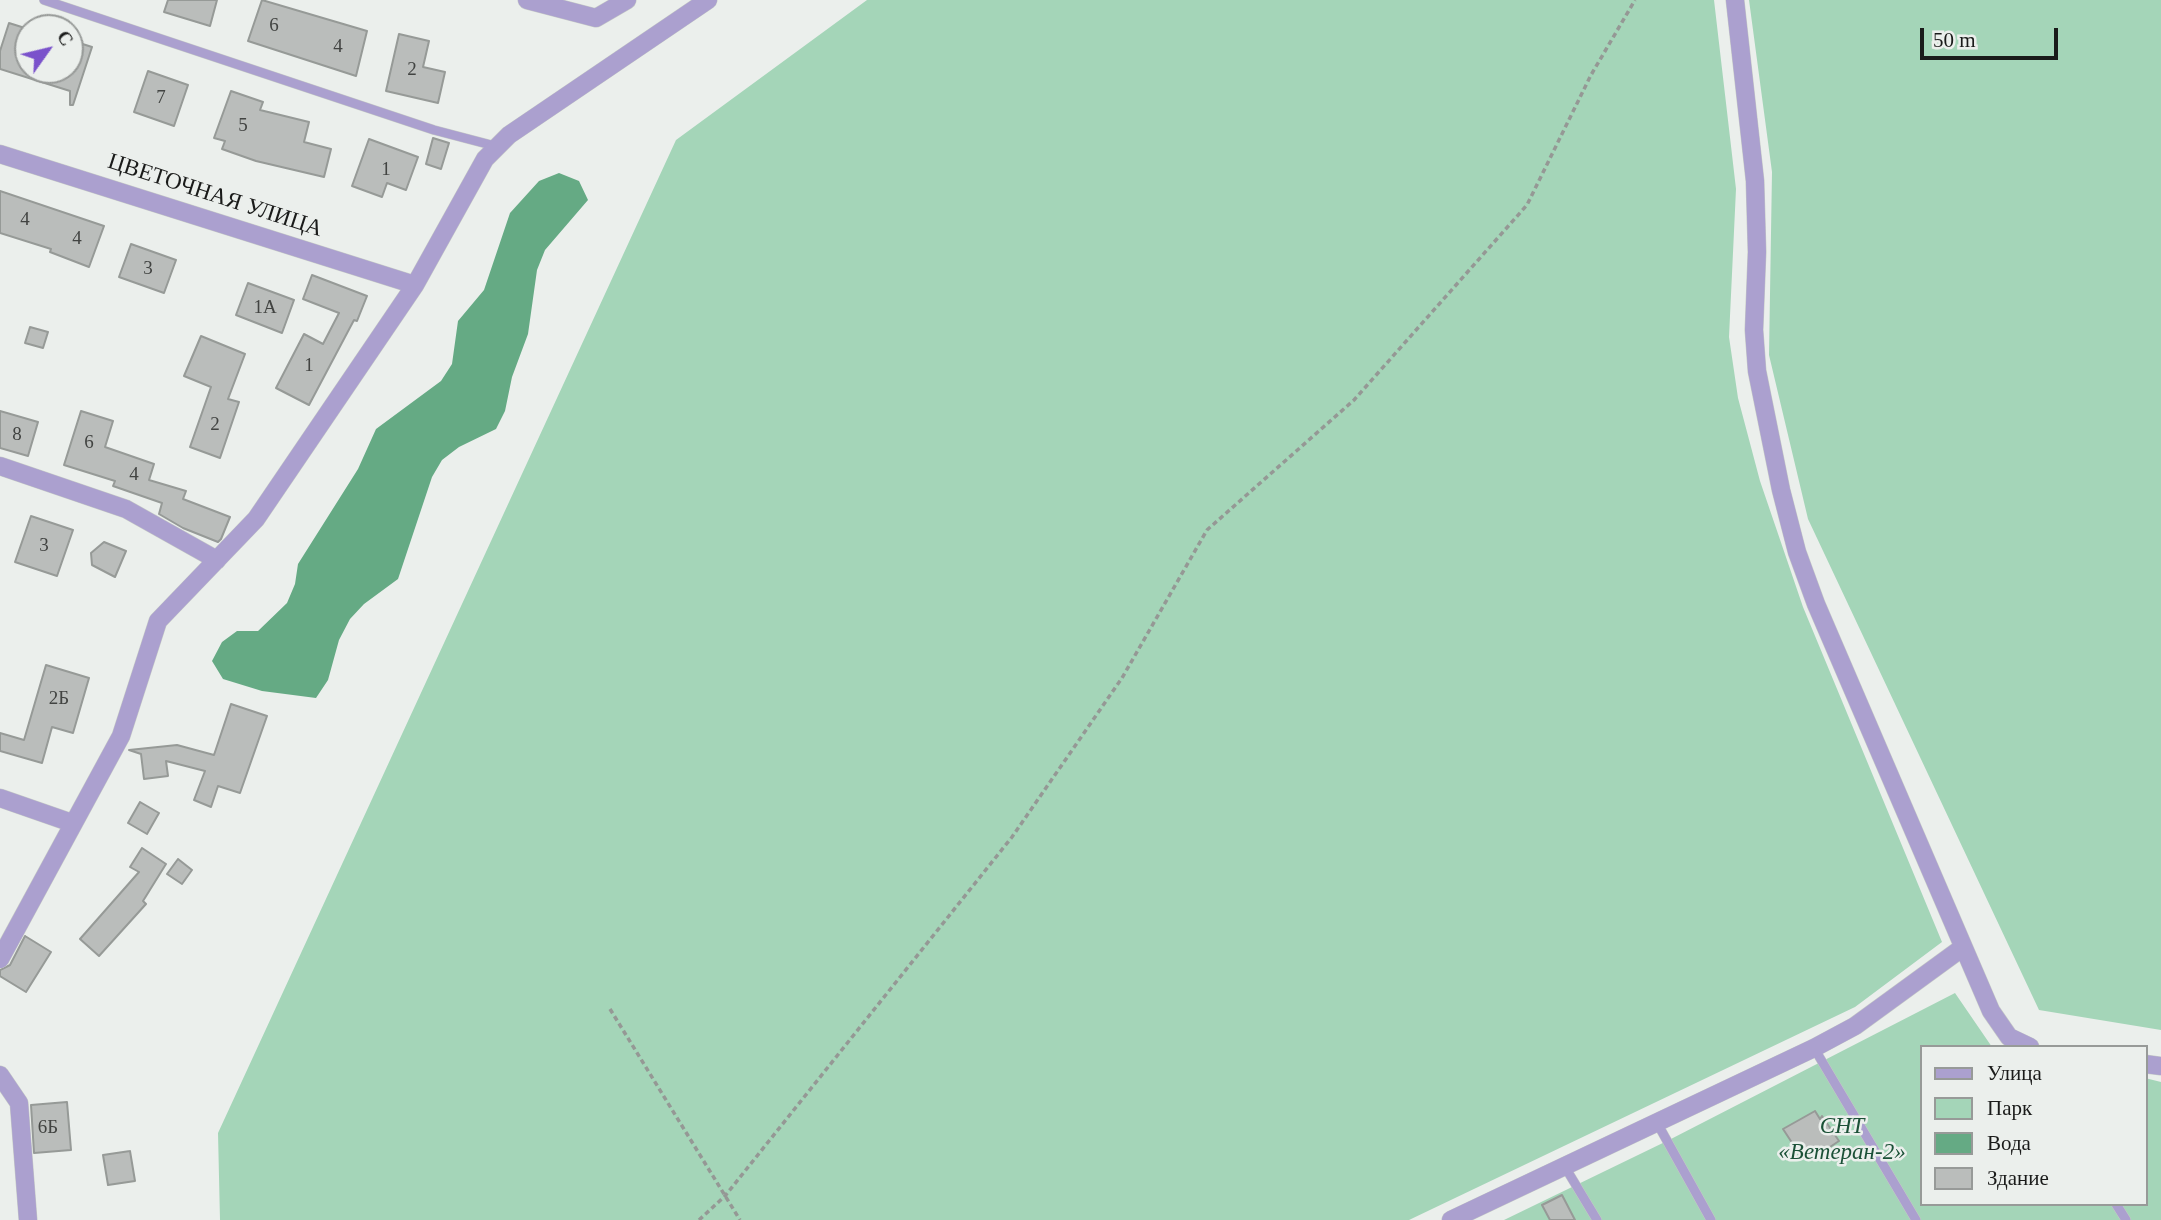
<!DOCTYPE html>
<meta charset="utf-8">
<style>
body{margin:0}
#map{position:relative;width:2161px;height:1220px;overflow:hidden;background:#ebefec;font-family:Georgia,serif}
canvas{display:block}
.legend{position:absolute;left:1920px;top:1045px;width:228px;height:161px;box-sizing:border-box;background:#ebefec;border:2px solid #979a98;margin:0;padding:9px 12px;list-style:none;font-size:21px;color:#1a1b1a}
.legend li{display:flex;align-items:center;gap:14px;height:35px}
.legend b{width:35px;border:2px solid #979a98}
.north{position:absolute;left:14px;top:14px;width:70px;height:70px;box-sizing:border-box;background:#ebefec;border:2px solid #979a98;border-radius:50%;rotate:56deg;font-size:19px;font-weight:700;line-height:28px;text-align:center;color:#1a1b1a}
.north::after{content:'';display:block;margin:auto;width:24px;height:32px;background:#7a52cb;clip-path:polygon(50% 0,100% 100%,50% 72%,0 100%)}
.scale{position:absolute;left:1920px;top:28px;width:138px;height:32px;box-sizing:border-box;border:4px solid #1a1b1a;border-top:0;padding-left:9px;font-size:21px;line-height:24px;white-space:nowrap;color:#1a1b1a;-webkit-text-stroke:5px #ebefec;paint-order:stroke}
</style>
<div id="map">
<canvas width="2161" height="1220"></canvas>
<ul class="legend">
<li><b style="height:9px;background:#aba0cf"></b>Улица</li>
<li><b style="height:19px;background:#a4d5b8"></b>Парк</li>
<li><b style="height:19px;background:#65aa84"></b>Вода</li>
<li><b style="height:19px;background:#babdbb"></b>Здание</li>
</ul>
<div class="north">С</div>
<div class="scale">50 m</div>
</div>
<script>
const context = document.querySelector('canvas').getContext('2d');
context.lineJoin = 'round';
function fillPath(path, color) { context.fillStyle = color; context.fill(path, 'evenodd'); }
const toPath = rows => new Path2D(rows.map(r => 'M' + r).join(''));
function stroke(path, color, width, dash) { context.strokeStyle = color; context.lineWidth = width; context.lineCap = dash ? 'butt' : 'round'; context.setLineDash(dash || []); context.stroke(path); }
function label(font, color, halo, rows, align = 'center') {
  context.font = font + ' Georgia,serif'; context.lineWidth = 5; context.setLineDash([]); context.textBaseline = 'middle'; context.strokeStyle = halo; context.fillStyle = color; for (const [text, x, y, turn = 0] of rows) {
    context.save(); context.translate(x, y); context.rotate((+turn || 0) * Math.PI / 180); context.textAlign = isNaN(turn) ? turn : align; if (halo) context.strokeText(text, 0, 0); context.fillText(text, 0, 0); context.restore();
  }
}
fillPath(toPath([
 [867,0,1714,0,1736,189,1729,337,1738,398,1760,481,1803,607,1942,942,1855,1007,1409,1220,220,1220,218,1133,676,140],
 [1749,0,2161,0,2161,1030,2039,1010,1808,519,1769,355,1772,172],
 [1955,993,1992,1047,1921,1047,1921,1204,2145,1204,2145,1078,2161,1082,2161,1220,1504,1220,1669,1140]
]), '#a4d5b8');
fillPath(toPath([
 [559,173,579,181,588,200,545,250,537,270,528,334,512,377,505,411,496,429,459,447,442,460,432,477,398,579,364,604,350,619,339,640,328,680,316,698,262,691,223,679,212,661,222,642,237,631,258,631,287,603,295,584,298,564,358,469,376,429,441,381,452,364,458,321,484,290,510,213,539,181]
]), '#65aa84');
const building = toPath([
 [168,0,217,0,210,26,164,12,168,0],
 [262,0,367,31,356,76,248,41,262,0],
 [9,23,28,29,28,70,70,70,70,40,92,47,73,105,70,105,70,91,0,69,0,51,9,23],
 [399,34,429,41,423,67,445,72,438,103,386,91,399,34],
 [148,71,188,85,174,126,134,112,148,71],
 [231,91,263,102,260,110,309,122,304,142,331,149,324,177,256,161,222,149,225,141,214,138,231,91],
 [433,138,449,143,441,169,426,164,433,138],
 [369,139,418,157,406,190,387,183,382,197,352,186,369,139],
 [0,191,104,226,89,267,50,252,51,249,0,233,0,191],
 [131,244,176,260,164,293,119,277,131,244],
 [312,275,367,296,357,321,354,320,309,405,276,388,304,334,323,344,339,313,303,299,312,275],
 [248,283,294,300,282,333,236,315,248,283],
 [30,327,48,332,43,348,25,343,30,327],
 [201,336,245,354,228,399,239,402,220,458,190,447,211,387,184,376,201,336],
 [0,411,38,422,28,456,0,448,0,411],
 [81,411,113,421,105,447,154,464,149,480,186,491,183,499,230,517,221,539,218,542,183,528,159,514,162,503,113,486,115,481,64,465,81,411],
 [31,516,73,530,57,576,15,562,31,516],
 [104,542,126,551,115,577,92,565,91,553,104,542],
 [46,665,89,678,73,733,52,727,42,763,0,751,0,733,24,740,46,665],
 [231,704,267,716,240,793,218,786,211,807,194,800,205,771,166,761,168,776,144,779,141,754,129,750,177,745,214,755,231,704],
 [140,802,159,813,147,834,128,823,140,802],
 [142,848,166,864,143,901,146,904,99,956,80,939,139,872,130,867,142,848],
 [178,859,192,870,182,884,167,874,178,859],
 [25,936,51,952,26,992,0,976,0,970,10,965,25,936],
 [67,1102,71,1150,34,1153,31,1105,67,1102],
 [1815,1111,1820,1119,1822,1116,1839,1141,1818,1155,1814,1150,1802,1158,1783,1129,1815,1111],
 [130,1151,135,1181,108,1185,103,1155,130,1151],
 [1562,1195,1575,1220,1550,1220,1542,1205,1562,1195]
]);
fillPath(building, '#babdbb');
stroke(building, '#969a97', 2);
const service = toPath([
 [44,0,434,130,495,146],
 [1814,1048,1916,1220],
 [1656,1121,1711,1220],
 [1565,1167,1597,1220],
 [2116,1204,2126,1220]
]);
const minor = toPath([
 [527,0,596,18,627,0],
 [1735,0,1755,181,1757,252,1754,330,1757,371,1781,490,1797,552,1816,604,1991,1011,2009,1037,2030,1047],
 [0,154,415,285],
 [0,466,126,509,217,560],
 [0,798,72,823],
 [0,959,121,736,158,621,256,519,415,285,485,159,509,135,708,0],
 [2145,1064,2161,1066],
 [0,1075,19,1103,28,1220],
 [1451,1220,1814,1048,1855,1026,1962,948]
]);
stroke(service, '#c5c9c6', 10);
stroke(minor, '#c5c9c6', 19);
stroke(toPath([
 [610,1009,740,1220],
 [699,1220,725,1196,1012,837,1122,678,1207,530,1354,400,1527,205,1591,75,1635,0]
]), '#959895', 3.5, [5, 3.5]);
stroke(service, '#aba0cf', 9);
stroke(minor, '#aba0cf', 18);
label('19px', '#424442', null, [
 ["6",274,26],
 ["4",338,47],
 ["2",412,70],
 ["7",161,98],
 ["5",243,126],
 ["1",386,170],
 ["4",25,220],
 ["4",77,239],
 ["3",148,269],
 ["1А",265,308],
 ["1",309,366],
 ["2",215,425],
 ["8",17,435],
 ["6",89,443],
 ["4",134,475],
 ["3",44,546],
 ["2Б",59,699],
 ["6Б",48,1128]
]);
label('23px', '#1a1b1a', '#ebefec', [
 ["ЦВЕТОЧНАЯ УЛИЦА",215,196,18]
]);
label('italic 23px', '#1b5137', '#ebefec', [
 ["СНТ",1842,1127],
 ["«Ветеран-2»",1842,1153]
]);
</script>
